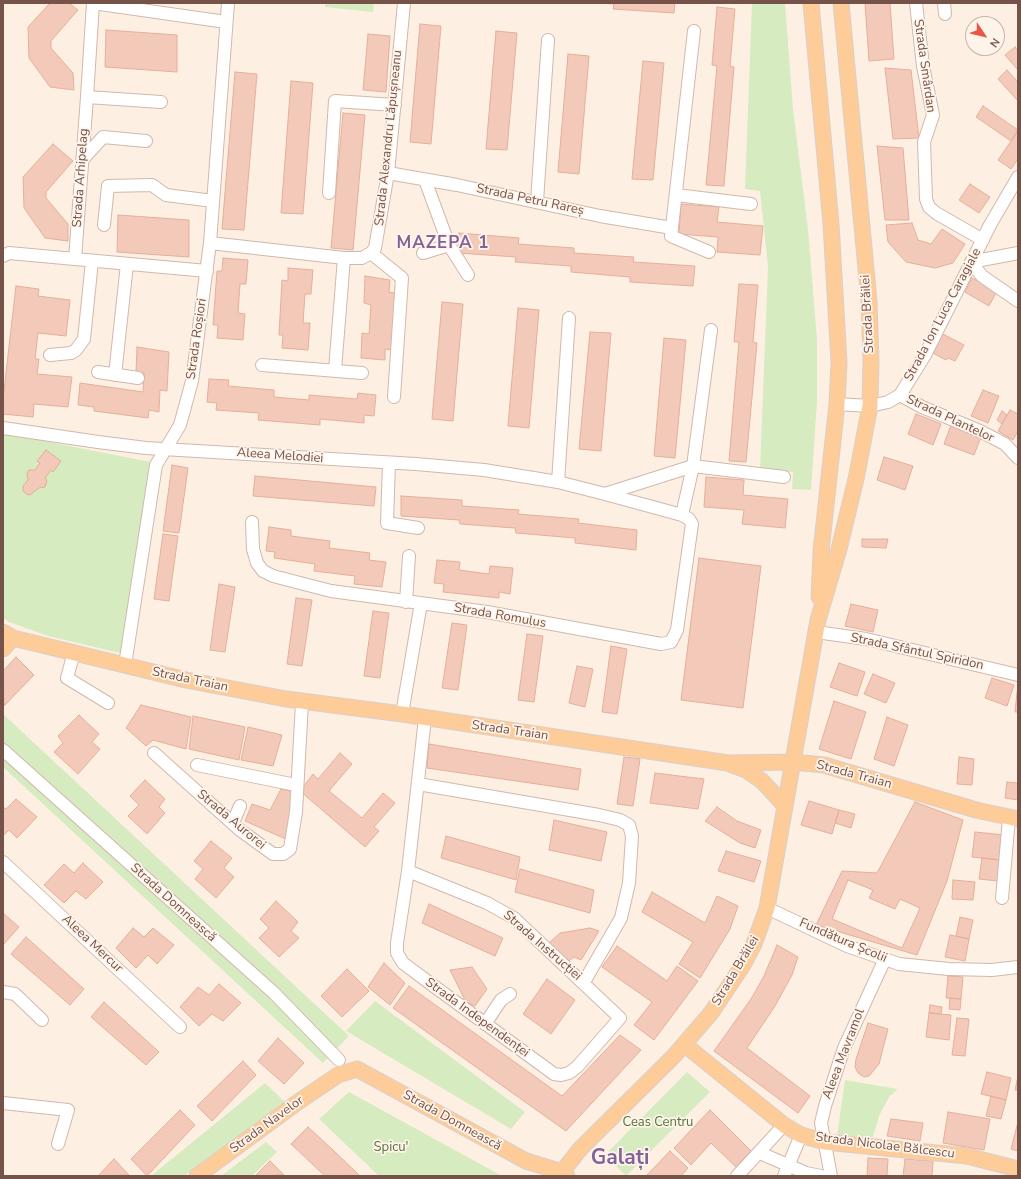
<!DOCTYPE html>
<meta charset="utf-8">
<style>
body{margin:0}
#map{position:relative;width:1021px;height:1179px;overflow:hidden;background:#fdf0e3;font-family:"Nunito Sans",sans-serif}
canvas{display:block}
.frame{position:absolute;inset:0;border:4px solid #765348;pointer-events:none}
.north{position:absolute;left:965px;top:16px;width:40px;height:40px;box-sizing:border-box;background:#fff4ea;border:1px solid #c8b4a9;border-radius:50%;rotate:125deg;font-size:11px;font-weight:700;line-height:16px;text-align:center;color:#765348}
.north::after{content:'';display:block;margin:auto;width:14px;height:18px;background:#eb5544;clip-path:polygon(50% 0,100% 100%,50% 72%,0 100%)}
</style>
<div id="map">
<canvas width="1021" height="1179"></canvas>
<div class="frame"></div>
<div class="north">N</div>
</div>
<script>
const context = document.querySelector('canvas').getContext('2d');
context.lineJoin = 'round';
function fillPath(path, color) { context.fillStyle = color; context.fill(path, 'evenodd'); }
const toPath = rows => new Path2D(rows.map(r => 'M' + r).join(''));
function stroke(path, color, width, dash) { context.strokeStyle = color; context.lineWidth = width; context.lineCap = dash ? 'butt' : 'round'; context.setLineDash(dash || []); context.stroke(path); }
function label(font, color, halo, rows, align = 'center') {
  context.font = font + ' "Nunito Sans",sans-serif'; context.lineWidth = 3.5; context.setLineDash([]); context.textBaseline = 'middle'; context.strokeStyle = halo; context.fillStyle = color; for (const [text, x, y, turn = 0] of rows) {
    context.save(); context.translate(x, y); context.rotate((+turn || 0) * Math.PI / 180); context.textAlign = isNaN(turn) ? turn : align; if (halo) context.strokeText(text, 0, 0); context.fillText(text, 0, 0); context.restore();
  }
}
fillPath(toPath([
 [325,3,374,3,373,12,325,7],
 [752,3,785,3,793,109,808,229,817,340,817,402,811,490,792,489,793,472,760,469,768,267,760,191,745,189],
 [3,433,151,462,128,625,120,653,48,636,9,622,3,618],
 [3,714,349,1036,323,1063,3,767],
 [375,1001,525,1112,511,1129,346,1031],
 [687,1072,710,1092,626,1176,605,1155],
 [845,1080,898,1089,889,1097,879,1116,873,1137,837,1136],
 [265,1083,286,1103,184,1176,151,1176],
 [349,1092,502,1176,379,1176,319,1119],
 [266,1142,277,1152,252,1176,221,1176]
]), '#d7ebc1');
const building = toPath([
 [50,3,69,3,78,10,51,41,51,48,73,73,74,90,50,87,29,58,28,27,50,3],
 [598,3,675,3,674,13,613,9,614,4,598,3],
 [865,3,890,3,894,59,869,61,865,3],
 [717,7,735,9,730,66,734,67,724,186,706,185,717,66,712,65,717,7],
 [420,24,441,26,431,144,410,142,420,24],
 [106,30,177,35,177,72,105,67,106,30],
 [496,31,517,33,507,150,486,149,496,31],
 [368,34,390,36,386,92,363,90,368,34],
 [1015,47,1018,51,1018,70,1005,55,1015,47],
 [568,54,589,56,579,174,558,172,568,54],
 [643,61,664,63,653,180,632,179,643,61],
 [885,68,911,70,919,138,893,139,885,68],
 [1007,70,1018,82,1018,101,998,79,1007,70],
 [235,72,257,74,244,230,222,229,235,72],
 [291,81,313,83,303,214,281,213,291,81],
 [983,106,1018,130,1011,141,976,117,983,106],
 [343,113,365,115,353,250,331,248,343,113],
 [1018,131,1018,159,1011,169,998,160,1018,131],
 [53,144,73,161,46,192,46,198,68,224,68,241,45,238,24,208,23,177,53,144],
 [877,146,903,148,909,220,885,220,877,146],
 [970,184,990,197,979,213,959,200,970,184],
 [681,204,719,207,717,222,763,226,760,255,717,252,718,237,679,234,681,204],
 [118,215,189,220,189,257,117,252,118,215],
 [912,223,918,240,931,244,942,229,965,244,953,263,935,268,906,262,888,242,886,225,912,223],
 [459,233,519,238,518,244,574,248,574,253,634,257,633,262,695,266,693,286,630,282,630,277,571,272,571,266,515,262,516,257,458,253,459,233],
 [223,258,248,260,246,284,240,284,238,313,245,314,243,340,217,338,218,325,213,325,217,271,222,271,223,258],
 [288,268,313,270,311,294,305,294,303,323,310,323,308,350,282,348,283,335,279,335,282,280,288,281,288,268],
 [365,276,390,280,389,292,395,293,392,350,385,349,385,360,361,358,362,333,369,334,371,305,364,303,365,276],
 [972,278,997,291,989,306,965,292,972,278],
 [739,284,758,285,753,342,757,343,746,462,729,461,739,342,734,342,739,284],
 [16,286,39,289,38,296,70,300,66,336,38,333,35,359,39,359,37,374,72,377,68,407,34,404,33,417,3,414,3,399,16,286],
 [442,302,463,304,453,421,432,419,442,302],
 [518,308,539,310,529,428,508,426,518,308],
 [590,332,611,333,601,451,579,449,590,332],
 [941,333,964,345,955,361,948,358,946,360,931,352,941,333],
 [664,338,686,340,675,458,654,456,664,338],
 [137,347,169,352,167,391,160,390,159,412,149,410,148,418,94,411,94,407,78,405,80,383,143,392,144,373,136,372,137,347],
 [209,379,229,380,228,386,274,390,274,397,309,400,309,395,357,399,358,393,376,395,374,416,364,415,364,423,320,419,320,425,258,420,259,413,216,410,217,403,207,402,209,379],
 [983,390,999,396,988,423,971,416,983,390],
 [1010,410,1018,414,1018,431,1013,440,998,431,1010,410],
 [1002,411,1007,415,1002,424,997,420,1002,411],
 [916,414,941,424,933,445,908,434,916,414],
 [951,425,981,437,974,455,944,444,951,425],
 [46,450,61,461,53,472,51,470,45,478,47,480,45,487,39,488,30,495,26,494,23,491,23,486,28,480,27,474,29,470,35,470,40,463,37,461,46,450],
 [884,457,913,466,905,490,877,480,884,457],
 [172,465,188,468,179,533,163,531,172,465],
 [255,476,376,487,374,506,253,496,255,476],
 [706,477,744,480,743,495,788,499,785,528,742,524,744,510,704,507,706,477],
 [401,496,462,500,462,506,519,510,518,514,579,519,578,523,637,530,636,550,575,543,575,538,516,533,515,528,460,524,459,520,401,516,401,496],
 [269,527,291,530,291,536,330,541,329,548,370,553,369,560,386,562,382,587,354,584,355,576,314,571,315,564,274,558,275,552,266,551,269,527],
 [163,534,178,536,169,601,154,599,163,534],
 [862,539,888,539,886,548,862,547,862,539],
 [699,558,761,566,743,708,681,700,699,558],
 [437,560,460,562,459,570,489,574,490,566,513,568,510,594,499,592,499,598,443,592,444,584,434,583,437,560],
 [219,584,235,587,225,652,210,650,219,584],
 [296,598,312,600,302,666,287,664,296,598],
 [851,604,878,610,873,632,845,626,851,604],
 [373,611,389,613,380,678,364,676,373,611],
 [452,623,467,625,458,690,442,688,452,623],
 [527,634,543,636,534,702,518,700,527,634],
 [611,646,627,649,617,714,602,712,611,646],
 [16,657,34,675,4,706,3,671,16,657],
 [839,663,865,672,857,696,830,687,839,663],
 [577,666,593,669,585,707,569,703,577,666],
 [873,674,895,683,886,703,864,694,873,674],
 [992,678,1014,685,1007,706,985,698,992,678],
 [1017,692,1018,692,1018,712,1015,712,1017,692],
 [834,701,866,712,851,759,819,749,834,701],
 [141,705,191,717,186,749,153,740,146,746,126,728,141,705],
 [79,715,99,734,92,742,100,749,78,774,54,752,63,743,58,736,79,715],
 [193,716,245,727,239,760,189,749,193,716],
 [887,717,908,725,894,766,874,759,887,717],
 [248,727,282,735,273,766,241,760,248,727],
 [429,744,581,769,578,790,427,768,429,744],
 [340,753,352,764,329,791,362,818,383,793,395,803,374,827,379,831,365,847,300,791,313,774,318,779,340,753],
 [624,757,640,759,633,806,617,804,624,757],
 [959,757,974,759,972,785,957,784,959,757],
 [655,773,704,779,698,809,650,803,655,773],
 [145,780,165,799,159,807,165,813,147,834,128,816,139,805,130,796,145,780],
 [1007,782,1018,783,1018,800,1005,798,1007,782],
 [281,789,295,792,288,840,245,821,252,804,270,810,281,789],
 [16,799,37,817,17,838,9,830,3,836,3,807,6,809,16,799],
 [809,801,839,810,832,834,801,825,809,801],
 [915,802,963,820,947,881,917,955,816,925,842,871,877,873,915,802],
 [717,807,737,821,761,830,755,848,740,843,705,821,717,807],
 [839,810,855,814,851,828,835,823,839,810],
 [554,820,607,832,601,861,549,850,554,820],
 [975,832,1004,835,1001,860,972,857,975,832],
 [446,836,520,857,516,880,441,858,446,836],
 [211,841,232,858,224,868,234,877,216,898,195,879,203,869,194,861,211,841],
 [726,851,761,861,754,882,718,871,726,851],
 [982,858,1001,860,998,881,979,879,982,858],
 [83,863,103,882,86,899,76,891,64,903,44,885,64,864,74,873,83,863],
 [520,869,594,890,590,913,515,892,520,869],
 [848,880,873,890,869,898,895,909,900,899,920,908,902,948,832,919,848,880],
 [953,880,975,882,973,900,952,899,953,880],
 [652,892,705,923,717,896,738,906,730,929,700,978,679,964,693,942,642,912,652,892],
 [276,901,298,922,291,931,299,938,279,957,259,938,269,928,260,919,276,901],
 [429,904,503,938,495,956,422,923,429,904],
 [3,913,19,927,4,944,3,943,3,913],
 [960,917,973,920,969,939,956,936,960,917],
 [133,928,144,937,153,928,174,945,157,964,148,955,136,968,116,948,133,928],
 [590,928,599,931,581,960,574,957,566,963,549,943,560,933,590,928],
 [950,935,969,939,965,961,945,957,950,935],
 [26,937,84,989,70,1005,11,954,26,937],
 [777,945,798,957,792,975,775,1006,747,1048,810,1096,798,1113,714,1051,751,999,764,976,777,945],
 [617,946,667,981,677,966,698,981,654,1040,634,1025,652,1002,602,967,617,946],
 [384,963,405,983,390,1005,368,987,384,963],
 [472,967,487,989,475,1006,466,1002,450,970,472,967],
 [347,969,369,991,342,1017,321,996,347,969],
 [948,976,963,977,961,999,946,998,948,976],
 [547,979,575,1000,551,1034,523,1014,547,979],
 [219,984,241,1003,223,1021,212,1014,199,1026,180,1007,198,987,209,995,219,984],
 [409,986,562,1096,620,1035,641,1050,566,1131,393,1008,409,986],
 [950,998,961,999,960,1010,949,1009,950,998],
 [104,1002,159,1052,146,1065,91,1017,104,1002],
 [930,1005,942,1007,941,1014,929,1013,930,1005],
 [929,1013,951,1015,949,1040,926,1037,929,1013],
 [957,1018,969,1019,965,1056,952,1055,957,1018],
 [868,1023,888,1029,879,1064,869,1076,864,1077,858,1073,855,1067,856,1059,868,1023],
 [278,1038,304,1063,284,1084,258,1061,278,1038],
 [243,1061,256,1075,212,1121,197,1106,243,1061],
 [987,1072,1011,1078,1006,1100,981,1094,987,1072],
 [1018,1076,1018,1090,1015,1090,1018,1076],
 [991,1096,1006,1100,1001,1119,986,1116,991,1096],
 [180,1110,195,1125,147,1176,131,1159,180,1110],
 [710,1110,751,1151,736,1167,711,1143,691,1165,674,1148,710,1110],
 [948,1112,990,1119,984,1150,943,1143,948,1112],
 [891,1119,923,1123,920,1141,887,1136,891,1119],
 [1018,1122,1018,1151,1011,1149,1018,1122],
 [308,1127,333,1150,360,1176,325,1176,291,1144,308,1127],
 [670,1151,688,1168,681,1176,646,1176,670,1151],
 [868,1158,888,1159,887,1176,867,1176,868,1158],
 [114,1159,129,1175,98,1176,114,1159],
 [905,1159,933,1161,932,1176,903,1176,905,1159],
 [270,1161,284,1175,255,1176,270,1161]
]);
fillPath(building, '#f3cab9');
stroke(building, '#e6ae99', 1);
const minor = toPath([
 [93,3,87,97,161,102],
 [93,3,226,22],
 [916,3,923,66,933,115,924,142,926,199,929,207,936,213,983,240],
 [944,3,945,14],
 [694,31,671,236,709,252],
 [83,159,103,137,146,141],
 [388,173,457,185,600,216,672,228],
 [425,180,449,245,468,275],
 [329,193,335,101,395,105],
 [676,195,751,204],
 [537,201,548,40],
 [104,225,108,186,152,185,166,195,213,201],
 [210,243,344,258,362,258,371,253,375,248,388,173,404,3],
 [371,253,402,278,394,397],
 [423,253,449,245],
 [1018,253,971,262,982,276,1018,301],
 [3,256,9,253,207,271],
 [75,259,87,97],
 [50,355,71,353,76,350,84,339,92,261],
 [262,365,362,373],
 [335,370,344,258],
 [98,372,138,378],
 [115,375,127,264],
 [900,395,922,407,980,431,1005,444,1018,458],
 [837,404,870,406,888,402,900,395,925,355,990,225,1018,177],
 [3,428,98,442,146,448,416,464,484,470,558,482,605,494,682,515,689,519,692,524,677,630,671,642,661,644,487,612,331,591,273,576,263,571,257,563,253,549,252,522],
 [389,463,387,523,418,528],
 [558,482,569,318],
 [605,494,693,466,784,477],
 [682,515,693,466,711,330],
 [406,602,409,556],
 [816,632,866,639,1018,675],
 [74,652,67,678,108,703],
 [125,665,156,465,180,425,192,381,210,243,228,3],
 [402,714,421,603],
 [3,750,274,993,339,1060],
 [154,753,240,830,273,854,283,854,290,849,296,812,302,702],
 [197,765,296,785],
 [418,784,599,815,620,820,629,825,632,836,629,883,621,918,584,982],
 [233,823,240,806],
 [3,862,180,1027],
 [408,871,487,903,514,918,620,1018,577,1067,569,1073,561,1075,554,1074,431,984,403,963,397,953,397,943,408,871,425,718],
 [1002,898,1009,818],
 [767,908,847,946,899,964,949,969,992,970,1018,967],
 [3,992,15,994,42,1020],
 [485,1024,501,1000,510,994],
 [3,1103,68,1110,58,1144],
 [760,1153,806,1173,821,1176],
 [737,1176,784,1125],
 [784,1176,801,1135],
 [831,1176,821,1123,825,1106,844,1048,885,959]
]);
const major = toPath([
 [811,3,831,224,839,362,837,404,821,551,819,597],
 [3,632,13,638,186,680,286,699,402,714,728,763,793,762,824,765,976,810,1018,819],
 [3,649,13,638],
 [732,765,746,770,762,781,785,806],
 [685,1045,784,1125,801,1135,825,1142,967,1156,1018,1169],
 [562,1172,580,1149,674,1056,711,1013,743,965,754,944,767,908,818,620,839,549,856,479,870,406,871,360,869,301,841,3],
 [197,1176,298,1102,338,1075,357,1069,526,1161,562,1172,567,1176]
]);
stroke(minor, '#d1b8ac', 14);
stroke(major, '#d9cfcc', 17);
stroke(minor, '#fff', 12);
stroke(major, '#fecc99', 15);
label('13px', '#765348', '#fff4ea', [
 ["Strada Smârdan",924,66,82],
 ["Strada Alexandru Lăpușneanu",389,138,-84],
 ["Strada Arhipelag",81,178,-86],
 ["Strada Petru Rareș",530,200,12],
 ["Strada Brăilei",868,314,-93],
 ["Strada Ion Luca Caragiale",943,315,-62],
 ["Strada Roșiori",197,339,-82],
 ["Strada Plantelor",950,419,25],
 ["Aleea Melodiei",280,456,4],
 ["Strada Romulus",500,616,10],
 ["Strada Sfântul Spiridon",917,652,12],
 ["Strada Traian",190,680,12],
 ["Strada Traian",510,731,8],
 ["Strada Traian",854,775,15],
 ["Strada Aurorei",231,820,40],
 ["Strada Domnească",173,903,42],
 ["Fundătura Școlii",843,941,23],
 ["Aleea Mercur",92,944,43],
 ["Strada Instrucției",542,946,41],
 ["Strada Brăilei",736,971,-59],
 ["Strada Independenței",477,1018,36],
 ["Aleea Mavramol",844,1054,-69],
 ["Strada Domnească",452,1121,29],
 ["Strada Navelor",267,1125,-36],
 ["Strada Nicolae Bălcescu",885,1146,7]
]);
label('13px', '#54763d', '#fff4ea', [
 ["Ceas Centru",658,1123],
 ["Spicu'",391,1148]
]);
context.letterSpacing = '1px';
label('bold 17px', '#81639a', '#fff4ea', [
 ["MAZEPA 1",443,244]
]);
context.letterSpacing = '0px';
label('bold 21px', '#81639a', '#fff4ea', [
 ["Galați",620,1159]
]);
</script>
